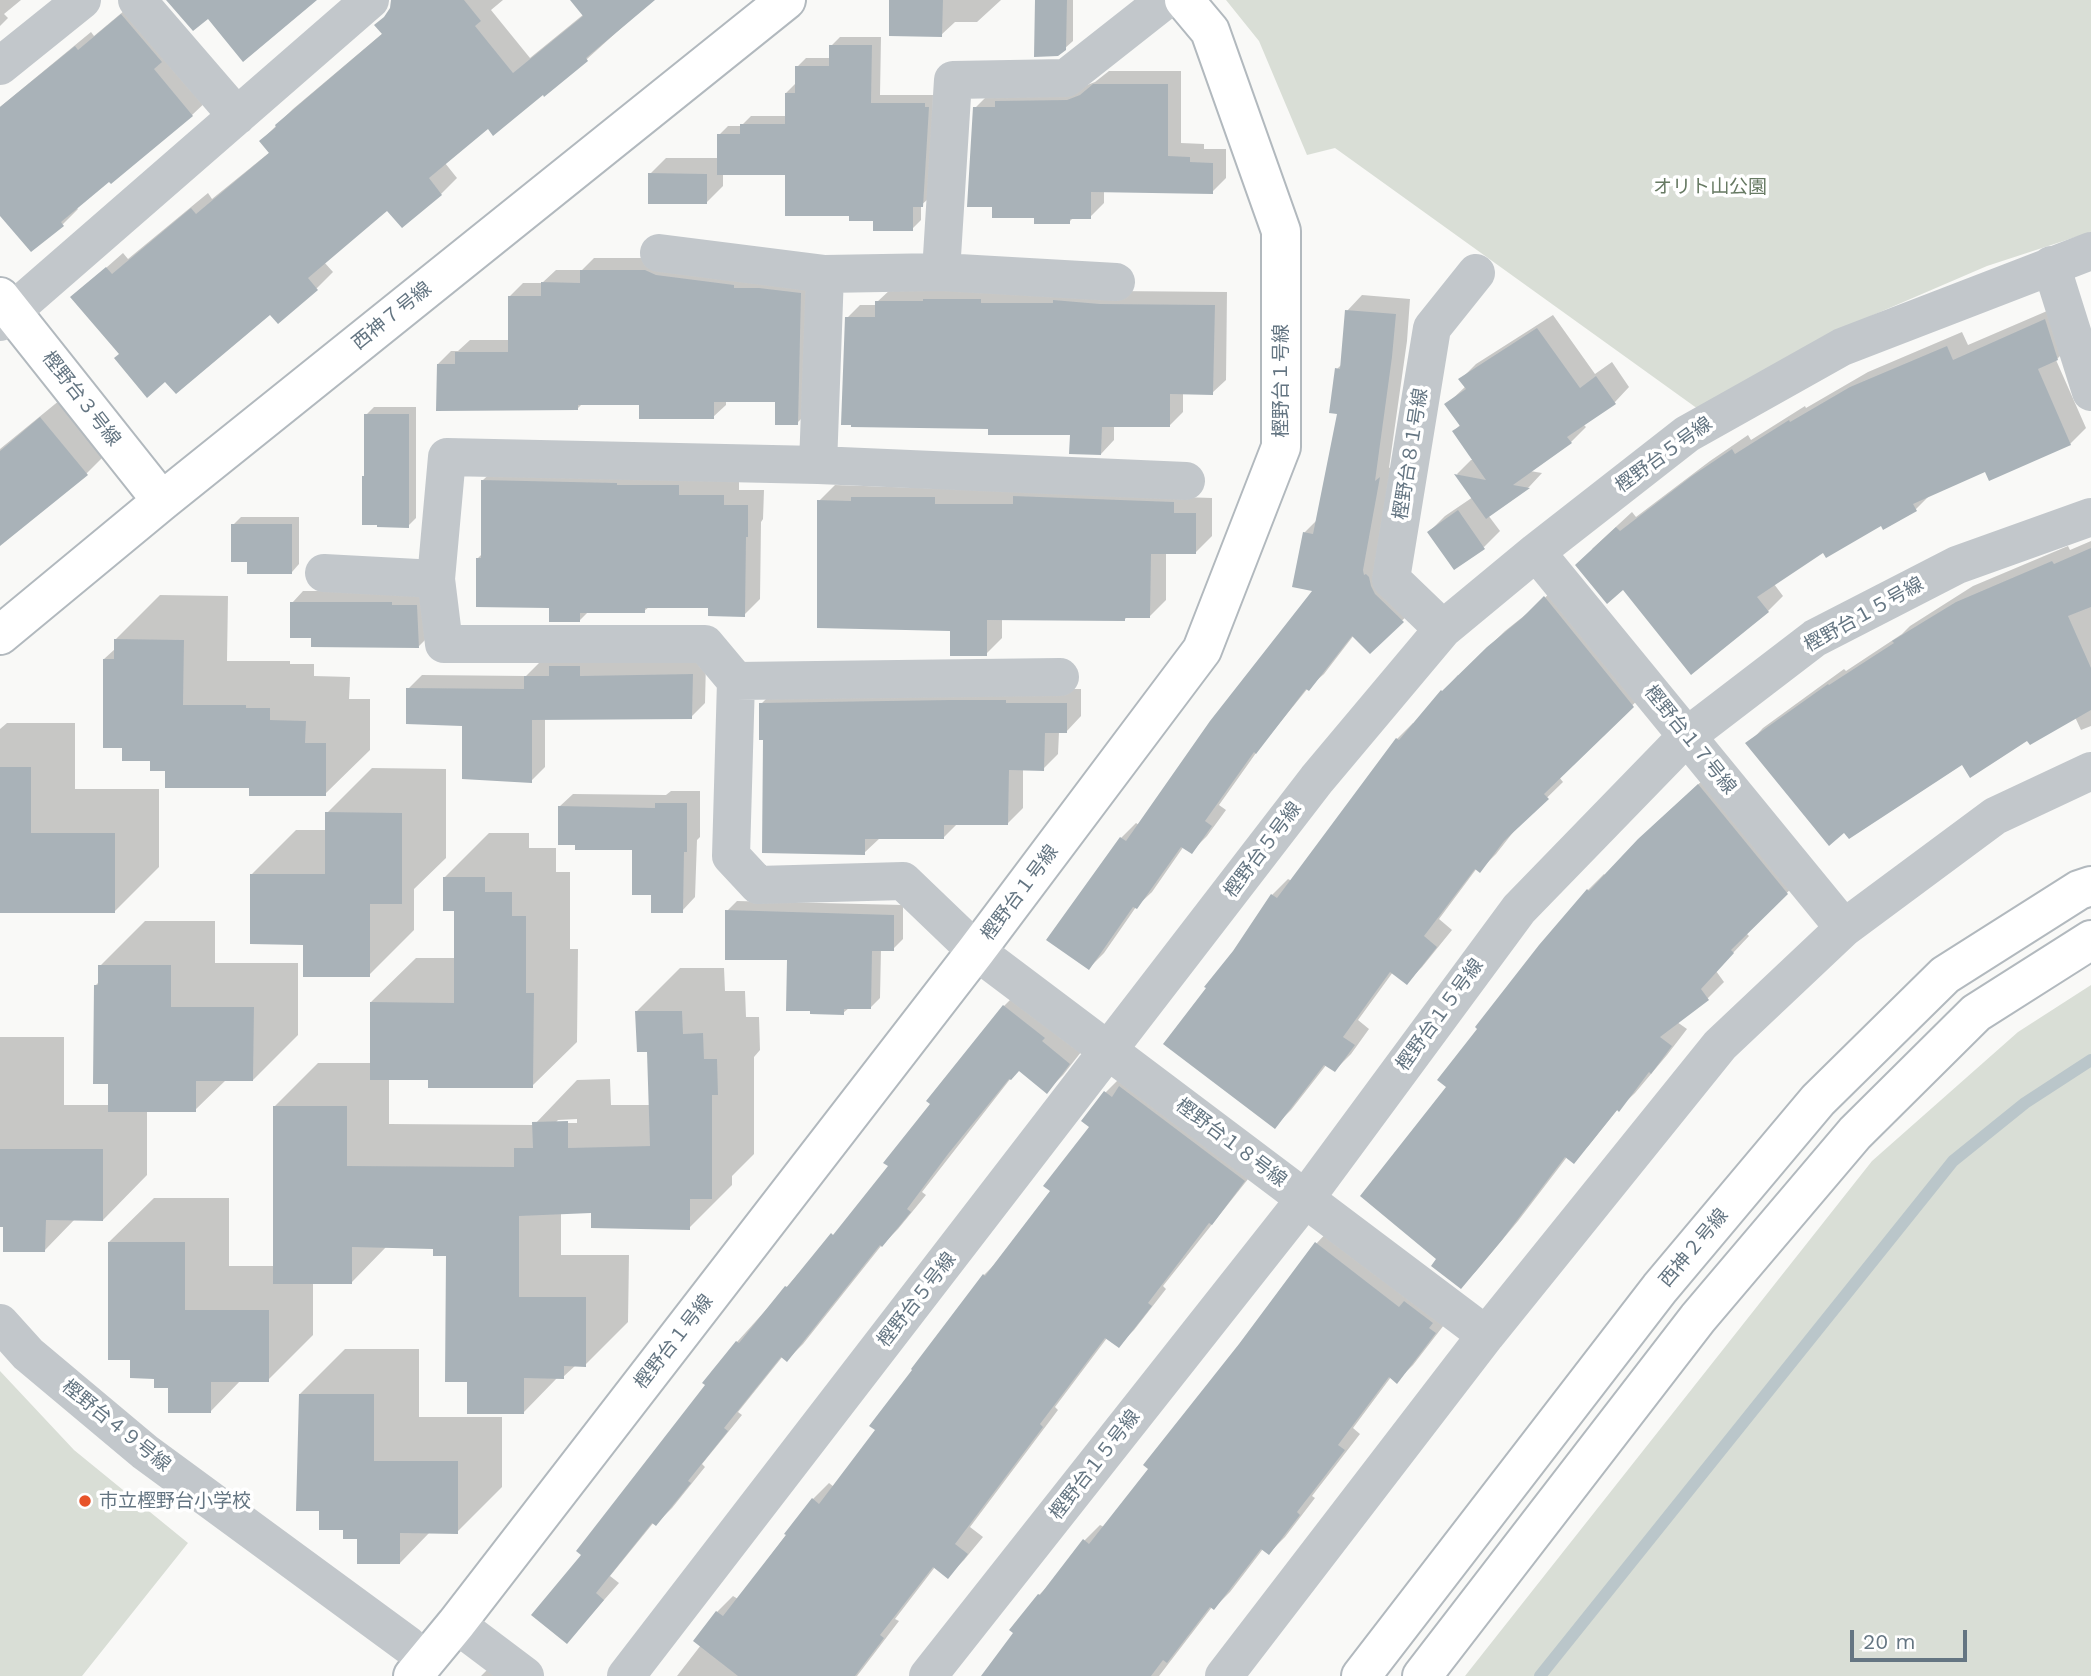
<!DOCTYPE html>
<meta charset="utf-8">
<style>
body{margin:0}
#map{position:relative;width:2091px;height:1676px;overflow:hidden;background:#f9f9f7;font-family:"Work Sans",sans-serif}
canvas{display:block}
.scale{position:absolute;left:1850px;top:1630px;width:117px;height:32px;box-sizing:border-box;border:4px solid #647582;border-top:0;padding-left:9px;font-size:21px;line-height:24px;white-space:nowrap;color:#647582;-webkit-text-stroke:5px #fff;paint-order:stroke}
</style>
<div id="map">
<canvas width="2091" height="1676"></canvas>
<div class="scale">20 m</div>
</div>
<script>
const context = document.querySelector('canvas').getContext('2d');
context.lineJoin = 'round';
function fillPath(path, color) { context.fillStyle = color; context.fill(path, 'evenodd'); }
const toPath = rows => new Path2D(rows.map(r => 'M' + r).join(''));
function stroke(path, color, width, dash) { context.strokeStyle = color; context.lineWidth = width; context.lineCap = dash ? 'butt' : 'round'; context.setLineDash(dash || []); context.stroke(path); }
function label(font, color, halo, rows, align = 'center') {
  context.font = font + ' "Work Sans","Noto Sans JP",sans-serif'; context.lineWidth = 7; context.setLineDash([]); context.textBaseline = 'middle'; context.strokeStyle = halo; context.fillStyle = color; for (const [text, x, y, turn = 0] of rows) {
    context.save(); context.translate(x, y); context.rotate((+turn || 0) * Math.PI / 180); context.textAlign = isNaN(turn) ? turn : align; if (halo) context.strokeText(text, 0, 0); context.fillText(text, 0, 0); context.restore();
  }
}
fillPath(toPath([
 [1226,0,2091,0,2091,232,1987,266,1843,328,1698,409,1335,148,1307,155,1259,41],
 [2091,985,2091,1676,1465,1676,1872,1161,2018,1032],
 [0,1371,74,1450,188,1543,82,1676,0,1676]
]), '#d9ded6');
fillPath(toPath([
 [0,0,21,0,4,14,8,18,0,26],
 [137,0,208,100,192,115,76,207,78,209,63,224,0,213,0,107,91,32,94,36],
 [393,0,503,0,491,10,530,58,584,14,572,0,652,0,587,59,544,95,543,93,488,127,445,163,457,178,441,194,402,226,387,209,324,262,333,272,317,288,270,313,166,379,121,354,73,297,123,253,128,259,208,193,212,199,270,152,261,141,293,109,383,33],
 [891,0,1001,0,977,22,955,22,941,35],
 [1037,0,1073,0,1073,41,1064,49],
 [840,37,881,37,880,95,933,95,932,196,921,205,921,220,912,229,851,214,786,173,723,173,723,186,707,202,650,174,666,158,719,158,719,135,728,126,741,126,751,116,786,116,786,93,795,84,797,67,806,58,831,58,831,46],
 [1109,71,1181,71,1181,143,1204,144,1204,149,1226,149,1226,178,1212,192,1104,191,1104,203,1090,217,1074,217,1069,222,993,205,975,108,989,94,1082,87,1095,82],
 [594,258,659,258,813,281,810,410,797,423,777,400,726,400,726,405,713,417,641,403,583,403,578,408,438,364,451,351,458,351,470,340,510,340,510,296,523,283,542,283,556,270,582,270],
 [891,289,1227,292,1226,380,1212,393,1183,393,1183,412,1170,425,1114,425,1114,440,1101,454,1072,433,990,427,847,318,860,305,877,305,877,302],
 [1362,295,1410,299,1407,341,1389,468,1394,465,1377,554,1418,605,1370,652,1354,635,1324,674,1308,688,1261,746,1219,805,1226,810,1207,836,1192,851,1184,846,1152,892,1136,907,1104,953,1089,968,1121,838,1136,823,1139,825,1315,590,1304,533,1318,519,1339,412,1337,369,1343,363,1347,311],
 [2061,305,2073,343,2056,360,2086,428,2070,444,1985,470,1930,495,1916,509,1824,550,1774,584,1783,596,1768,611,1592,549,1632,512,1636,517,1710,461,1748,435,1751,440,1805,406,1806,408,1868,372,1962,332,1968,345],
 [1553,315,1595,374,1612,362,1629,387,1615,402,1583,424,1586,427,1571,442,1530,471,1542,473,1529,487,1488,515,1500,531,1484,547,1429,532,1445,516,1473,497,1457,474,1471,460,1475,460,1454,431,1461,424,1447,404,1466,386,1461,379,1476,364],
 [60,400,105,455,86,474,0,545,0,449],
 [374,407,416,407,416,518,408,526,366,415],
 [499,465,739,480,739,490,764,490,763,519,761,522,760,599,744,615,710,607,649,607,644,611,589,611,580,620,551,606,477,559,482,554,483,480],
 [835,485,1212,498,1212,536,1196,552,1166,552,1166,600,1150,616,1128,616,1124,620,1002,619,1002,638,986,654,952,629,819,501],
 [241,517,299,517,299,564,292,572,249,560,233,525],
 [2091,541,2091,726,2081,730,2075,717,2028,738,1962,762,1748,744,1763,728,1844,669,1846,671,1902,634,1910,626,1973,586,2068,546,2070,550],
 [1561,581,1649,689,1559,777,1563,782,1518,826,1496,854,1480,870,1477,868,1439,919,1452,930,1422,967,1406,983,1393,972,1358,1020,1369,1029,1351,1054,1335,1070,1327,1064,1291,1110,1275,1126,1234,952,1272,895,1288,879,1292,881,1397,739,1413,723,1414,724,1458,675,1459,676,1505,631,1539,604],
 [303,591,402,591,428,595,430,635,419,646,313,637,292,603],
 [160,595,228,596,227,661,290,661,290,664,314,664,314,676,350,677,349,699,370,699,370,750,325,794,250,787,167,770,151,759,124,746,104,659,115,649,115,640],
 [706,661,705,703,691,717,545,718,545,767,531,781,463,725,408,689,422,675,526,676,539,663],
 [776,689,1081,689,1081,716,1066,732,1059,732,1058,754,1043,769,1023,768,1023,808,1008,823,958,823,943,838,880,838,864,853,765,738,761,704],
 [7,723,75,723,75,789,159,789,159,867,114,912,0,912,0,729],
 [372,768,446,769,446,858,414,889,414,930,369,975,304,943,251,875,296,830,327,830,327,813],
 [1715,769,1803,877,1746,933,1749,936,1716,971,1724,982,1708,998,1677,1022,1687,1029,1667,1055,1635,1093,1618,1109,1589,1145,1573,1162,1567,1157,1518,1221,1477,1270,1461,1287,1438,1259,1449,1087,1588,890,1604,874,1606,876,1656,823],
 [671,791,700,791,700,837,697,840,695,897,682,911,652,893,634,849,559,807,573,794,666,795],
 [489,833,529,833,529,848,556,848,556,872,570,872,570,949,578,949,577,1042,532,1086,430,1078,389,1078,389,1124,534,1125,577,1080,610,1079,611,1105,650,1105,649,1050,637,1011,680,968,724,968,725,991,745,991,746,1017,759,1017,760,1050,754,1057,754,1154,732,1176,732,1185,689,1228,592,1211,561,1212,561,1255,629,1255,628,1322,585,1365,576,1365,563,1377,558,1377,523,1413,469,1380,447,1254,435,1248,387,1246,352,1282,313,1282,313,1335,268,1380,241,1380,211,1411,156,1377,131,1358,109,1242,154,1198,229,1198,229,1266,275,1266,275,1106,318,1063,371,1063,371,1002,416,958,456,958,456,910,445,877],
 [577,1119,577,1123,555,1123,558,1120],
 [737,901,903,905,903,939,893,949,881,949,880,998,870,1008,849,1008,843,1013,789,958,727,911],
 [145,921,215,921,215,963,298,963,298,1035,253,1080,226,1080,195,1110,147,1110,147,1175,103,1220,75,1219,45,1250,4,1226,0,1226,0,1037,64,1037,64,1105,109,1105,109,1082,96,985,100,981,100,966],
 [1020,990,1085,1047,1063,1075,1047,1091,1019,1069,1011,1078,922,1192,926,1195,898,1229,881,1246,803,1344,787,1360,783,1356,738,1412,742,1415,702,1464,705,1467,672,1508,656,1524,654,1522,610,1576,619,1583,567,1642,584,1555,707,1385,704,1383,737,1342,848,1219,890,1166,932,1104,1004,1006],
 [1122,1076,1260,1164,1163,1286,1166,1289,1134,1330,1118,1346,1107,1338,1055,1407,1058,1410,970,1527,983,1537,964,1560,948,1576,935,1567,895,1619,899,1621,857,1676,677,1676,701,1645,695,1641,717,1612,733,1596,738,1599,813,1499,829,1483,834,1487,878,1430,872,1425,984,1275,1000,1259,1052,1191,1091,1126,1084,1121,1106,1092],
 [1332,1227,1451,1316,1413,1365,1397,1381,1391,1377,1353,1428,1360,1434,1312,1496,1315,1498,1285,1537,1269,1553,1263,1549,1230,1592,1214,1608,1212,1607,1159,1676,983,1676,1015,1633,1039,1595,1054,1580,1084,1541,1100,1525,1104,1527,1150,1468,1316,1244],
 [345,1349,419,1349,419,1417,502,1417,502,1487,457,1532,431,1531,400,1563,345,1529,321,1509,300,1394],
 [496,1661,523,1676,481,1676]
]), '#0003');
stroke(toPath([
 [1540,1676,1953,1161,2025,1103,2091,1060]
]), '#bac6ca', 12);
fillPath(toPath([
 [166,0,317,0,243,62,208,19,193,31],
 [391,0,464,0,481,21,475,26,513,73,583,16,570,0,655,0,586,58,588,61,544,97,543,95,493,136,488,129,429,178,442,195,402,228,387,211,308,278,318,290,278,324,270,315,176,394,165,382,147,398,114,358,119,354,70,297,106,267,112,274,191,208,196,214,269,153,259,141,276,127,275,125,382,34,374,25,384,17,390,8],
 [889,0,943,0,942,37,889,36],
 [1035,0,1067,0,1066,50,1058,56,1034,57],
 [121,14,162,62,154,69,193,116,111,184,109,182,61,222,64,226,31,252,0,216,0,107,75,46,78,50],
 [829,45,872,45,871,103,925,103,925,107,929,107,923,207,913,207,913,231,873,231,873,221,849,221,849,216,785,216,785,175,717,175,717,134,740,134,740,124,785,124,785,93,795,93,795,66,829,66],
 [1093,84,1168,84,1168,156,1190,157,1190,162,1213,163,1213,194,1091,192,1091,219,1070,219,1070,224,1034,224,1034,218,992,218,992,207,967,207,973,107,995,107,995,101,1067,100,1080,95],
 [648,173,707,174,707,204,648,204],
 [580,270,645,270,656,275,734,285,734,288,759,288,801,293,798,425,775,425,775,402,714,402,714,419,639,419,639,405,578,405,578,410,436,411,437,364,455,364,455,352,508,352,508,296,541,296,541,282,580,283],
 [923,299,981,299,981,303,1053,303,1053,300,1100,304,1215,305,1213,395,1170,394,1170,427,1102,427,1101,455,1069,454,1070,435,988,435,988,429,851,427,851,425,841,425,845,317,875,317,875,301,923,301],
 [1345,310,1396,314,1392,357,1375,481,1380,477,1363,570,1364,575,1366,574,1369,577,1371,586,1375,594,1404,622,1370,654,1352,636,1309,691,1306,689,1256,754,1254,752,1205,821,1212,826,1192,854,1181,847,1137,909,1133,907,1089,970,1046,940,1120,837,1126,841,1210,721,1312,591,1292,587,1303,532,1313,534,1337,414,1329,413,1335,368,1340,369],
 [2045,319,2058,360,2038,369,2071,445,1989,481,1985,472,1913,504,1917,511,1883,530,1881,526,1826,558,1823,553,1757,597,1769,612,1691,675,1623,590,1607,604,1575,565,1616,527,1620,531,1692,476,1732,449,1735,454,1789,420,1790,422,1850,387,1947,346,1953,360],
 [1537,328,1580,388,1596,376,1616,404,1567,437,1572,443,1513,485,1530,488,1486,519,1454,474,1486,480,1452,431,1460,426,1444,404,1466,389,1458,379],
 [364,414,409,414,409,528,377,527,377,525,362,525,362,476,364,476],
 [40,417,88,475,0,546,0,451],
 [481,480,617,483,617,485,679,485,679,495,724,495,724,505,748,505,748,537,746,537,745,617,708,616,708,608,645,608,645,613,580,613,580,622,549,622,549,608,476,607,476,558,481,558],
 [1013,496,1174,502,1174,513,1196,513,1196,554,1151,554,1150,618,1125,618,1125,621,987,620,987,656,950,656,950,631,817,628,817,500,851,501,851,497,935,497,935,504,1013,504],
 [1458,510,1485,549,1454,570,1427,532],
 [231,524,292,524,292,574,247,574,247,562,231,562],
 [2091,548,2091,607,2068,616,2091,668,2091,710,2030,745,2027,741,1970,778,1962,765,1849,839,1844,833,1829,846,1745,743,1828,684,1829,685,1894,643,1892,641,1956,602,2052,561,2054,564],
 [1544,596,1634,707,1544,794,1549,799,1504,841,1480,873,1475,869,1424,936,1437,947,1407,985,1390,972,1343,1037,1355,1045,1335,1072,1324,1065,1275,1129,1163,1044,1206,988,1204,987,1233,951,1271,894,1277,898,1396,738,1399,740,1441,690,1442,691,1487,647,1522,618],
 [290,602,392,602,392,605,417,605,419,648,311,647,311,638,290,638],
 [114,639,184,640,183,705,246,705,246,708,270,708,270,720,306,721,305,743,326,743,326,796,249,796,249,788,165,788,165,771,150,771,150,761,122,761,122,748,103,748,103,659,114,659],
 [549,666,580,666,580,676,693,674,692,719,532,720,532,783,462,779,462,726,406,724,406,688,524,689,524,676,549,676],
 [949,700,1006,700,1006,703,1067,703,1067,733,1045,733,1044,771,1009,770,1008,825,944,825,944,839,865,839,865,855,762,853,763,740,759,740,759,703],
 [0,767,31,767,31,833,115,833,115,913,0,913],
 [1698,784,1788,894,1731,950,1734,953,1701,989,1709,1000,1660,1037,1672,1046,1651,1074,1649,1072,1619,1112,1617,1110,1574,1164,1565,1157,1502,1240,1461,1289,1431,1266,1436,1259,1360,1196,1446,1087,1437,1080,1477,1029,1475,1027,1539,945,1587,889,1589,891,1638,839],
 [655,803,687,803,687,852,684,852,683,913,651,913,651,895,632,895,632,850,575,850,575,845,558,845,558,806,655,808],
 [325,812,402,813,402,904,370,904,370,977,303,977,303,945,250,944,250,874,325,874],
 [443,877,485,877,485,892,512,892,512,916,526,916,526,993,534,993,533,1088,428,1088,428,1080,370,1080,370,1002,454,1003,454,911,443,911],
 [725,910,894,915,894,951,872,951,871,1009,844,1009,844,1015,810,1014,810,1011,786,1011,787,960,725,960],
 [98,965,171,965,171,1007,254,1007,253,1081,196,1081,196,1112,108,1112,108,1084,93,1084,94,985,98,985],
 [1003,1005,1045,1038,1042,1041,1070,1064,1047,1094,1019,1071,1011,1080,1009,1079,948,1154,907,1209,911,1212,882,1247,880,1245,787,1362,781,1357,724,1428,728,1431,688,1481,691,1483,656,1526,652,1523,596,1593,604,1600,567,1644,531,1615,581,1555,576,1551,705,1385,702,1383,736,1341,739,1343,785,1286,787,1287,831,1233,833,1235,888,1166,883,1163,930,1104,926,1101],
 [635,1011,682,1011,683,1034,703,1033,704,1059,717,1059,718,1095,712,1095,712,1199,690,1199,690,1230,591,1228,591,1213,519,1216,519,1297,586,1297,586,1367,564,1366,564,1379,524,1378,524,1414,467,1414,467,1382,445,1382,446,1256,433,1256,433,1249,352,1247,352,1284,273,1284,273,1106,347,1106,347,1166,514,1167,514,1148,533,1148,532,1122,568,1121,568,1148,650,1146,647,1052,637,1052],
 [1119,1086,1245,1181,1212,1225,1209,1223,1148,1303,1152,1306,1119,1348,1105,1338,1040,1424,1043,1427,955,1544,968,1554,948,1579,933,1567,880,1635,884,1638,855,1676,738,1676,693,1641,716,1611,723,1616,786,1535,784,1534,812,1498,819,1504,875,1430,869,1426,912,1370,911,1369,983,1274,985,1276,1050,1191,1043,1186,1089,1127,1081,1121,1104,1091,1112,1097],
 [0,1149,103,1149,103,1221,46,1220,45,1252,3,1252,3,1227,0,1227],
 [108,1242,185,1242,185,1310,269,1310,269,1382,211,1382,211,1413,168,1413,168,1388,154,1388,154,1379,130,1378,130,1360,108,1360],
 [1315,1242,1399,1307,1404,1301,1433,1323,1429,1328,1436,1333,1397,1384,1389,1377,1338,1445,1345,1450,1297,1512,1300,1515,1269,1555,1261,1549,1214,1610,1210,1607,1167,1663,1163,1660,1151,1676,981,1676,1013,1633,1009,1630,1038,1594,1040,1595,1083,1539,1089,1544,1148,1469,1143,1465,1239,1344],
 [299,1394,374,1394,374,1461,458,1461,458,1534,400,1533,400,1564,357,1564,357,1539,343,1539,343,1530,319,1530,319,1511,296,1511]
]), '#a9b2b8');
const secondary = toPath([
 [0,297,162,501],
 [0,635,162,501,786,0],
 [413,1676,456,1624,976,951,1202,650,1281,447,1281,231,1210,31,1184,0],
 [1361,1676,1660,1288,1818,1100,1945,975,2079,890,2091,886],
 [1422,1676,1698,1318,1855,1133,1976,1013,2091,940]
]);
stroke(secondary, '#b2b9be', 42);
stroke(toPath([
 [137,0,237,116],
 [0,66,82,0],
 [659,253,825,274,941,272,1116,282],
 [2051,265,2091,392],
 [941,272,953,80,1066,78,1165,0],
 [0,322,370,0],
 [818,465,825,274],
 [1536,552,1844,928],
 [324,573,436,579],
 [1443,629,1391,579,1432,328,1476,273],
 [1060,677,736,681,705,644,444,644,436,579,447,457,818,465,1186,481],
 [736,681,731,856,758,885,903,881,976,951,1486,1335],
 [0,1323,28,1354,145,1452,408,1645],
 [456,1624,525,1676],
 [626,1676,1317,779,1443,629,1536,552,1687,434,1842,347,2091,251],
 [928,1676,1305,1199,1519,909,1687,736,1815,638,1957,565,2091,517],
 [1224,1676,1486,1335,1720,1045,1844,928,1995,816,2091,771]
]), '#c2c7cb', 38);
stroke(secondary, '#fff', 38);
for (const [x, y, r, color] of [
 [85,1501,7,"#e75329"]
]) { const dot = new Path2D(); dot.arc(x, y, r, 0, 2 * Math.PI); context.fillStyle = color; context.fill(dot); stroke(dot, '#fff', 2.5); }
label('19px', '#677a63', '#fff', [
 ["オリト山公園",1710,187]
]);
label('19px', '#647582', '#fff', [
 ["西神７号線",392,316,-39],
 ["樫野台１号線",1281,381,-90],
 ["樫野台３号線",81,399,52],
 ["樫野台８１号線",1411,454,-81],
 ["樫野台５号線",1664,455,-36],
 ["樫野台１５号線",1864,615,-29],
 ["樫野台１７号線",1690,740,51],
 ["樫野台５号線",1263,850,-53],
 ["樫野台１号線",1020,893,-53],
 ["樫野台１５号線",1440,1015,-54],
 ["樫野台１８号線",1231,1143,37],
 ["西神２号線",1694,1248,-50],
 ["樫野台５号線",917,1300,-52],
 ["樫野台１号線",674,1342,-52],
 ["樫野台４９号線",116,1426,39],
 ["樫野台１５号線",1095,1465,-52]
]);
label('19px', '#647582', '#fff', [
 ["市立樫野台小学校",99,1501]
], 'left');
</script>
